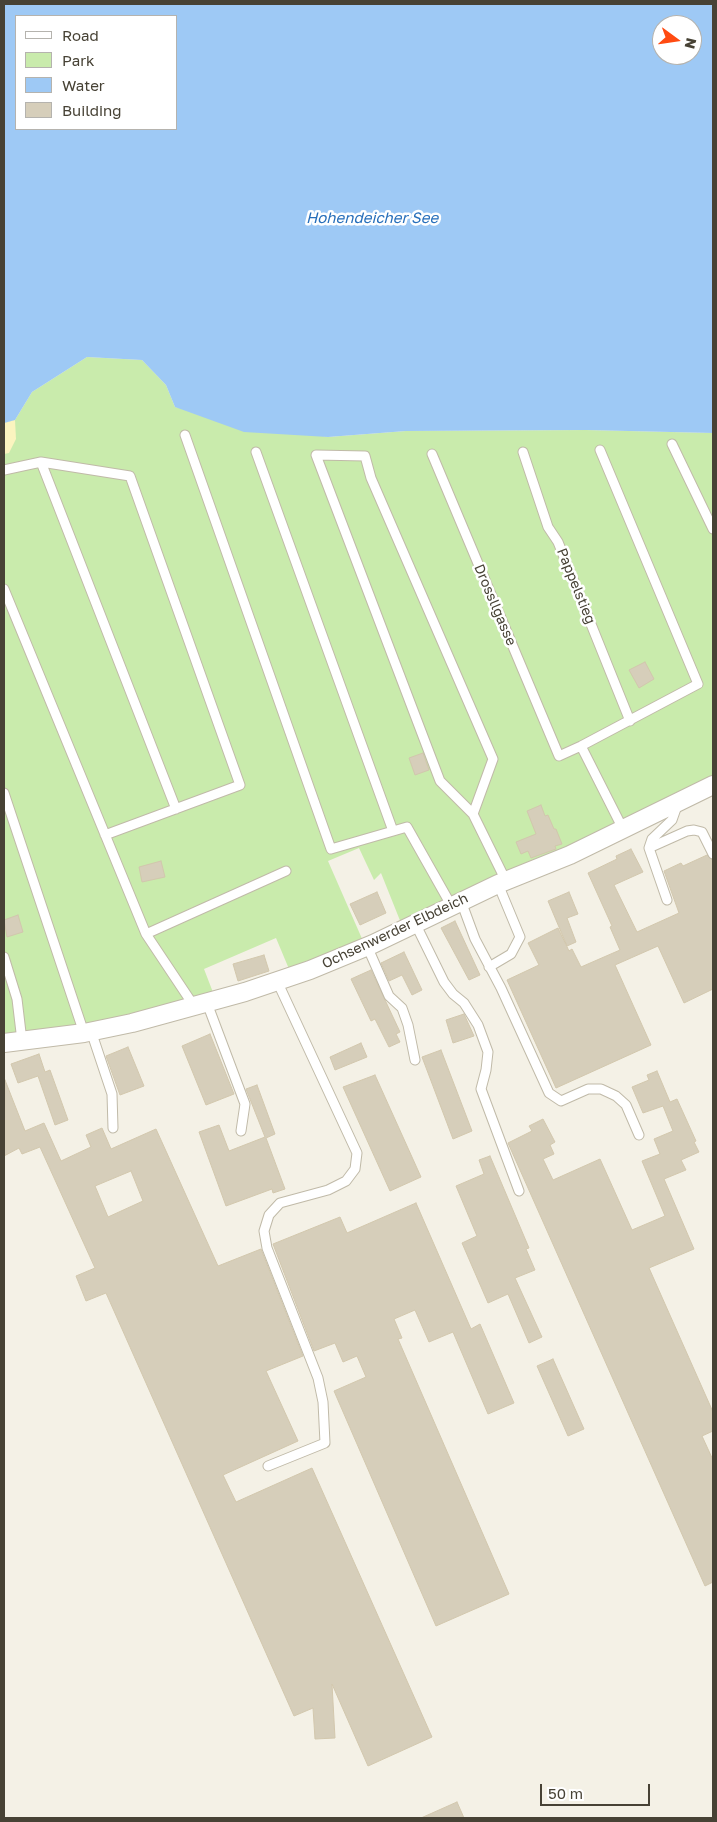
<!DOCTYPE html>
<style>
body{margin:0}
#map{position:relative;width:717px;height:1822px;overflow:hidden;background:#f4f1e6;font-family:"Golos Text",sans-serif}
canvas{display:block}
.frame{position:absolute;inset:0;border:5px solid #474235;pointer-events:none}
.legend{position:absolute;left:15px;top:15px;width:162px;height:115px;box-sizing:border-box;background:#fff;border:1px solid #b5b3ae;margin:0;padding:6px 9px;list-style:none;font-size:15px;color:#474235}
.legend li{display:flex;align-items:center;gap:10px;height:25px}
.legend b{width:25px;border:1px solid #b5b3ae}
.north{position:absolute;left:652px;top:15px;width:50px;height:50px;box-sizing:border-box;background:#fff;border:1px solid #b5b3ae;border-radius:50%;rotate:104deg;font-size:14px;font-weight:700;line-height:20px;text-align:center;color:#474235}
.north::after{content:'';display:block;margin:auto;width:18px;height:22px;background:#ff4b12;clip-path:polygon(50% 0,100% 100%,50% 72%,0 100%)}
.scale{position:absolute;left:540px;top:1784px;width:110px;height:22px;box-sizing:border-box;border:2px solid #474235;border-top:0;padding-left:6px;font-size:15px;line-height:18px;white-space:nowrap;color:#474235;-webkit-text-stroke:4px #fff;paint-order:stroke}
</style>
<div id="map">
<canvas width="717" height="1822"></canvas>
<div class="frame"></div>
<ul class="legend">
<li><b style="height:6px;background:#fff"></b>Road</li>
<li><b style="height:14px;background:#c9ebac"></b>Park</li>
<li><b style="height:14px;background:#9ec9f5"></b>Water</li>
<li><b style="height:14px;background:#d6ceba"></b>Building</li>
</ul>
<div class="north">N</div>
<div class="scale">50 m</div>
</div>
<script>
const context = document.querySelector('canvas').getContext('2d');
context.lineJoin = 'round';
function fillPath(path, color) { context.fillStyle = color; context.fill(path, 'evenodd'); }
const toPath = rows => new Path2D(rows.map(r => 'M' + r).join(''));
function stroke(path, color, width, dash) { context.strokeStyle = color; context.lineWidth = width; context.lineCap = dash ? 'butt' : 'round'; context.setLineDash(dash || []); context.stroke(path); }
function label(font, color, halo, rows, align = 'center') {
  context.font = font + ' "Golos Text",sans-serif'; context.lineWidth = 5; context.setLineDash([]); context.textBaseline = 'middle'; context.strokeStyle = halo; context.fillStyle = color; for (const [text, x, y, turn = 0] of rows) {
    context.save(); context.translate(x, y); context.rotate((+turn || 0) * Math.PI / 180); context.textAlign = isNaN(turn) ? turn : align; if (halo) context.strokeText(text, 0, 0); context.fillText(text, 0, 0); context.restore();
  }
}
fillPath(toPath([
 [87,357,142,360,166,385,175,407,328,437,406,431,586,430,713,433,713,778,665,803,401,923,381,873,374,880,359,848,328,861,363,941,289,969,276,938,204,969,214,995,105,1023,4,1036,4,423,15,420,32,392]
]), '#c9ebac');
fillPath(toPath([
 [15,420,16,439,9,453,4,454,4,423]
]), '#fbf4bf');
fillPath(toPath([
 [4,4,713,4,713,433,586,430,406,431,328,437,244,432,175,407,166,385,142,360,87,357,32,392,15,420,4,423],
 [16,16,176,16,176,129,16,129],
 [662,25,692,25,692,55,662,55]
]), '#9ec9f5');
const building = toPath([
 [645,662,654,679,639,688,629,670,645,662],
 [423,753,429,770,415,775,409,758,423,753],
 [541,805,545,816,548,815,554,829,556,829,562,844,555,846,556,849,531,858,528,851,521,854,516,842,536,834,527,811,541,805],
 [631,849,643,872,614,885,637,932,679,913,664,871,681,863,683,866,707,855,713,860,713,989,684,1003,658,946,615,965,651,1045,556,1088,507,980,539,965,528,943,558,928,569,951,572,949,581,967,620,950,610,927,612,926,588,873,617,859,616,856,631,849],
 [161,861,165,877,142,882,139,867,161,861],
 [377,892,386,913,360,925,350,904,377,892],
 [569,892,578,914,567,918,576,942,567,946,548,901,569,892],
 [18,915,23,932,7,937,4,920,18,915],
 [455,921,480,975,469,980,441,928,455,921],
 [404,952,422,990,412,995,402,975,389,981,381,963,404,952],
 [264,955,269,971,238,981,233,964,264,955],
 [371,970,400,1032,396,1034,400,1042,389,1047,375,1019,371,1021,351,979,371,970],
 [464,1014,474,1036,453,1043,446,1020,464,1014],
 [210,1034,234,1094,206,1105,182,1046,210,1034],
 [361,1043,367,1057,335,1070,330,1057,361,1043],
 [128,1047,144,1086,120,1095,106,1056,128,1047],
 [441,1050,472,1131,453,1139,422,1057,441,1050],
 [39,1054,45,1072,50,1070,68,1120,55,1125,38,1076,18,1083,11,1064,39,1054],
 [657,1071,670,1102,677,1099,696,1141,694,1142,699,1152,681,1160,686,1170,664,1179,694,1249,649,1268,713,1412,713,1431,702,1436,713,1460,713,1582,705,1586,508,1143,532,1131,529,1126,543,1119,555,1142,550,1145,554,1154,543,1159,553,1180,600,1159,632,1230,665,1216,642,1161,660,1154,654,1139,673,1131,663,1106,643,1113,632,1087,649,1080,647,1075,657,1071],
 [375,1075,421,1177,390,1191,343,1087,375,1075],
 [5,1080,25,1131,44,1123,61,1161,91,1147,86,1135,102,1128,111,1149,156,1129,218,1266,261,1249,303,1356,266,1371,298,1441,223,1475,236,1502,312,1468,432,1737,368,1766,332,1684,335,1738,315,1739,313,1708,294,1716,106,1293,86,1301,76,1276,95,1268,40,1147,22,1154,19,1148,4,1156,5,1080],
 [131,1171,143,1201,108,1217,95,1186,131,1171],
 [257,1085,275,1134,266,1138,285,1189,273,1193,272,1189,226,1206,199,1132,219,1125,229,1151,265,1137,246,1089,257,1085],
 [490,1156,529,1248,526,1249,535,1270,515,1278,542,1337,529,1343,508,1294,488,1303,462,1243,477,1236,456,1186,484,1174,479,1160,490,1156],
 [416,1203,471,1329,480,1324,514,1403,488,1414,453,1332,429,1342,415,1310,394,1319,402,1338,398,1339,509,1594,436,1626,334,1391,366,1377,357,1356,343,1362,335,1343,314,1351,273,1244,340,1217,347,1233,416,1203],
 [553,1359,584,1429,568,1436,537,1366,553,1359],
 [457,1802,464,1818,421,1818,457,1802]
]);
fillPath(building, '#d6ceba');
stroke(building, '#d2c7ad', 1);
const service = toPath([
 [185,435,331,849,407,827,451,905],
 [672,444,713,529],
 [256,452,393,831],
 [523,452,548,527,558,542,630,721],
 [432,454,559,756,581,746,698,684,600,450],
 [41,462,176,809],
 [4,470,41,462,130,476,240,785,105,835],
 [4,589,146,934,194,1006],
 [581,746,623,829],
 [4,793,84,1033],
 [473,814,493,759,371,478,365,456,316,455,440,781,473,814,506,881],
 [649,848,687,831,694,830,702,832,713,854],
 [667,900,649,848,652,839,672,820,678,803],
 [461,901,475,939,501,988,549,1093,561,1101,588,1089,601,1089,616,1096,626,1105,639,1135],
 [415,923,444,982,453,994,464,1003,478,1025,488,1052,486,1070,481,1089,519,1191],
 [146,934,286,871],
 [367,946,389,996,402,1008,408,1025,415,1060],
 [4,957,17,999,22,1041],
 [489,967,511,954,520,937,498,884],
 [207,1003,245,1104,241,1131],
 [91,1031,112,1094,113,1128],
 [268,1466,325,1443,323,1402,318,1378,267,1248,264,1231,269,1215,280,1203,328,1190,346,1181,355,1169,357,1153,277,981]
]);
const minor = toPath([
 [4,1043,84,1033,132,1023,245,992,310,970,373,944,498,884,570,855,713,785]
]);
stroke(service, '#c0baa8', 11);
stroke(minor, '#c0baa8', 20);
stroke(service, '#fff', 9);
stroke(minor, '#fff', 18);
label('14px', '#474235', '#fff', [
 ["Pappelstieg",576,586,68],
 ["Drossllgasse",495,605,67],
 ["Ochsenwerder Elbdeich",395,931,-25]
]);
label('italic 15px', '#266eba', '#fff', [
 ["Hohendeicher See",372,218]
]);
</script>
